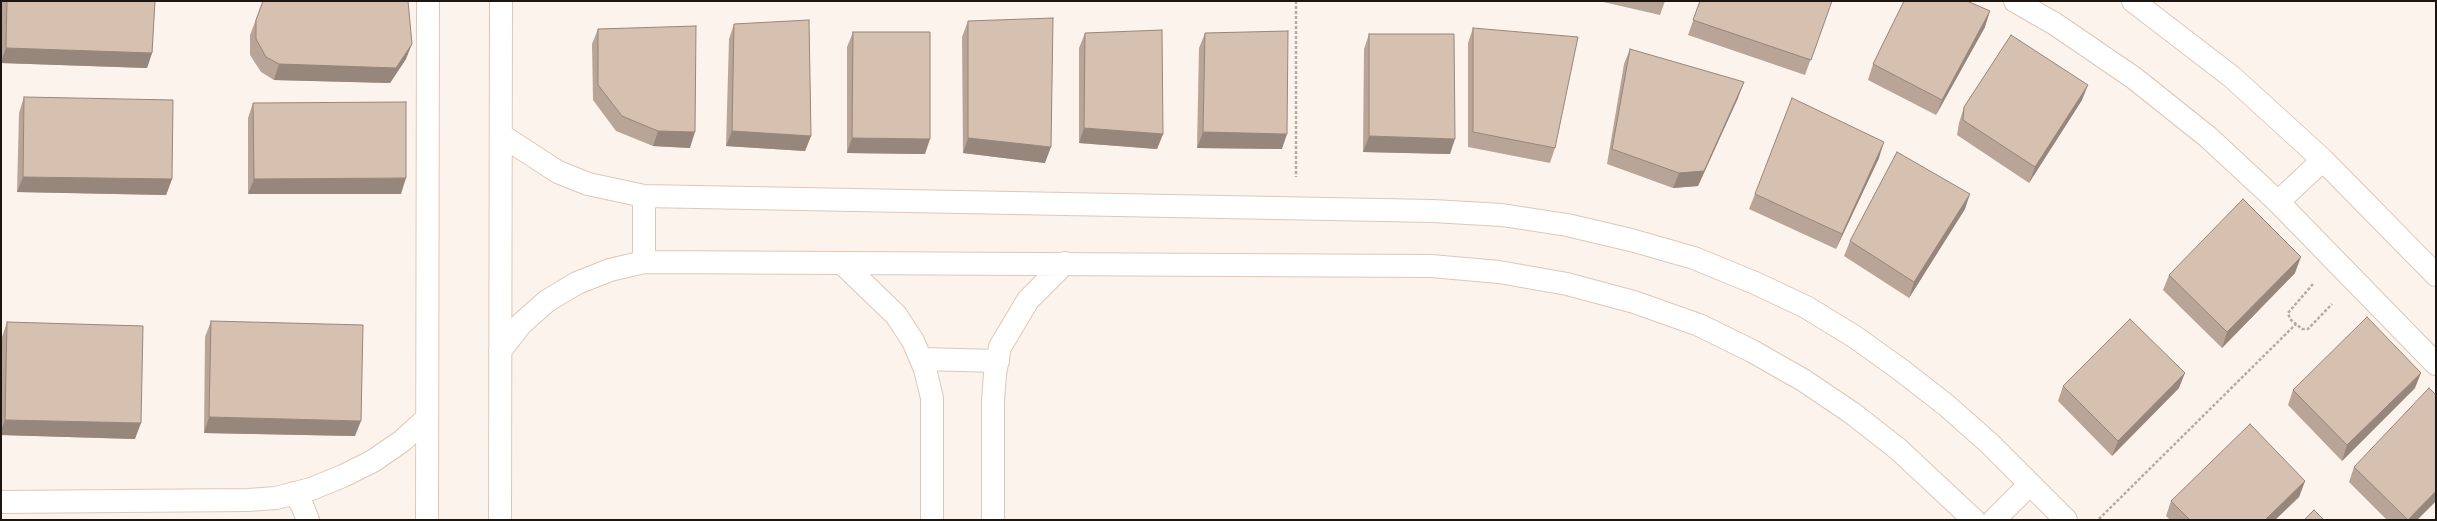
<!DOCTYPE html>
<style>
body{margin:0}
#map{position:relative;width:2437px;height:521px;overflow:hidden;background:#fcf3ec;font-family:"DejaVu Sans",sans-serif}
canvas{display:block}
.frame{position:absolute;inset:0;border:2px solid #1d1610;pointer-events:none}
</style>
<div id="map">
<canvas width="2437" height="521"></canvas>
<div class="frame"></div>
</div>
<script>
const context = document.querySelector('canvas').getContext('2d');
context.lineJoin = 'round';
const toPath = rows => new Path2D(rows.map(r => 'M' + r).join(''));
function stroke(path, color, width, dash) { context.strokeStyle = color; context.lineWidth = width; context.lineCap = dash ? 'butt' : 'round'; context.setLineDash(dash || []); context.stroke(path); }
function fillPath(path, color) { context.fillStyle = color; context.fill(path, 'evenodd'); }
const street = toPath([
 [2015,1,2055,24,2134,78,2208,137,2278,202,2436,364],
 [2133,1,2232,77,2323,160,2436,275],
 [501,135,558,172,588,184,644,196,1433,211,1502,215,1567,225,1631,240,1694,258,1755,283,1806,307,1855,337,1901,370,1946,405,1989,443,2066,520],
 [644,196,644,262],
 [2278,202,2323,160],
 [842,263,896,315,913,341,925,369,932,398,932,520],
 [500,351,521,324,547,301,577,283,610,270,644,262,1431,266,1499,272,1567,284,1634,302,1699,325,1752,351,1803,380,1852,413,1898,449,1974,520],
 [921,359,998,361],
 [294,493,302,505,308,520],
 [1,502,248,500,276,498,311,489,343,476,373,461,402,441,427,418],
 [427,520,428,1],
 [500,520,501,1],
 [993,520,993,401,995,374,1000,347,1028,300,1065,263],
 [1994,520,2030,484]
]);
stroke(street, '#ddc8b7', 24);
stroke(toPath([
 [1296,1,1296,177],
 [2313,284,2288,313,2290,319,2302,329,2308,329,2332,304],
 [2099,519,2296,324]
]), '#b3aba4', 2.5, [3, 2]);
stroke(street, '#fff', 22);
fillPath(toPath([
 [2,1,155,1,152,53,147,68,1,63],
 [263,1,406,59,390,83,274,80,261,72,250,55,250,35],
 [1599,1,1665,1,1660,15],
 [1700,1,1832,1,1805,75,1688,35],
 [968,21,1045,163,963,153,962,37],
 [734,24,811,136,805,151,726,146,729,39],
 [1985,27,1936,115,1868,80,1873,64],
 [1473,28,1555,148,1550,163,1468,147,1468,43],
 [598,29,690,148,653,146,616,131,593,100,592,44],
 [853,32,925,154,847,153,847,47],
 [1085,33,1163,134,1157,149,1079,143,1079,48],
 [1205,33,1282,149,1197,148,1199,48],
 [1369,34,1450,154,1363,152,1364,49],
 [1630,49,1738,98,1698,186,1673,188,1607,164,1624,64],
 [24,97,172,179,166,195,17,192,19,113],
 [2082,100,2029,183,1957,135,1959,123,1964,107],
 [253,103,401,194,248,194,248,118],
 [1879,158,1836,249,1749,209,1755,194],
 [1965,209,1909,298,1844,256,1850,241],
 [2295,273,2222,348,2163,290,2169,275],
 [211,321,355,436,204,433,205,337],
 [7,322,135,439,1,435,1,363,2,337],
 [2063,386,2179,388,2112,456,2058,401],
 [2415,388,2342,461,2288,405,2293,390],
 [2354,467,2436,501,2417,520,2387,520,2349,482],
 [2305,481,2299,497,2275,520,2170,520,2166,516,2171,501]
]), '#b8a597');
fillPath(toPath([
 [1990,11,1985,27,1936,115,1942,100],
 [412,44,406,59,390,83,274,80,279,64],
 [6,48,152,53,147,68,1,63,1,62],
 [1744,82,1738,98,1698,186,1673,188,1679,173],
 [2088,85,2082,100,2029,183,2035,167],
 [1084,128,1163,134,1157,149,1079,143],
 [658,131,695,132,690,148,653,146],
 [732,131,811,136,805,151,726,146],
 [1203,132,1287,134,1282,149,1197,148],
 [1369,136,1455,139,1450,154,1363,152],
 [852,138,930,139,925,154,847,153],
 [968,138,1051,147,1045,163,963,153],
 [1884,142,1879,158,1836,249,1842,234],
 [23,177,172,179,166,195,17,192],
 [406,178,401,194,248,194,254,179],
 [1970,194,1965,209,1909,298,1914,282],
 [2301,257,2295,273,2222,348,2227,332],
 [2185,373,2179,388,2112,456,2118,441],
 [2421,373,2415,388,2342,461,2347,445],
 [209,417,361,421,355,436,204,433],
 [5,420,141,423,135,439,1,435,1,430],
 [2305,481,2299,497,2275,520,2265,520],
 [2436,491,2436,501,2417,520,2408,520]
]), '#96867b');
const building = toPath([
 [7,1,155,1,152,53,6,48,7,1],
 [263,1,408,1,412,44,396,68,279,64,266,57,256,39,256,20,263,1],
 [1700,1,1832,1,1811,60,1693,20,1700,1],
 [1904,1,1967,1,1990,11,1942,100,1873,64,1904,1],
 [1053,18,1051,147,968,138,968,21,1053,18],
 [809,20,811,136,732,131,734,24,809,20],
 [696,26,695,132,658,131,622,116,598,85,598,29,696,26],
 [1473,28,1578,37,1555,148,1473,132,1473,28],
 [1162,30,1163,134,1084,128,1085,33,1162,30],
 [1288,31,1287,134,1203,132,1205,33,1288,31],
 [853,32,930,32,930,139,852,138,853,32],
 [1369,34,1454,34,1455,139,1369,136,1369,34],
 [2011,35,2088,85,2035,167,1963,120,1964,107,2011,35],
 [1630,49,1744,82,1704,171,1679,173,1612,149,1630,49],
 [24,97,173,100,172,179,23,177,24,97],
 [1792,98,1884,142,1842,234,1755,194,1792,98],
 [406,102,406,178,254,179,253,103,406,102],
 [1897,152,1970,194,1914,282,1850,241,1897,152],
 [2243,199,2301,257,2227,332,2169,275,2243,199],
 [2367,317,2421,373,2347,445,2293,390,2367,317],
 [2130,319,2185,373,2118,441,2063,386,2130,319],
 [211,321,363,325,361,421,209,417,211,321],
 [7,322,143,326,141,423,5,420,7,322],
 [2429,388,2436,395,2436,491,2408,520,2354,467,2429,388],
 [2250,424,2305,481,2265,520,2190,520,2171,501,2250,424],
 [2314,510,2324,520,2304,520,2314,510]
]);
fillPath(building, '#d6c0b0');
stroke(building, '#96867b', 1);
</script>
